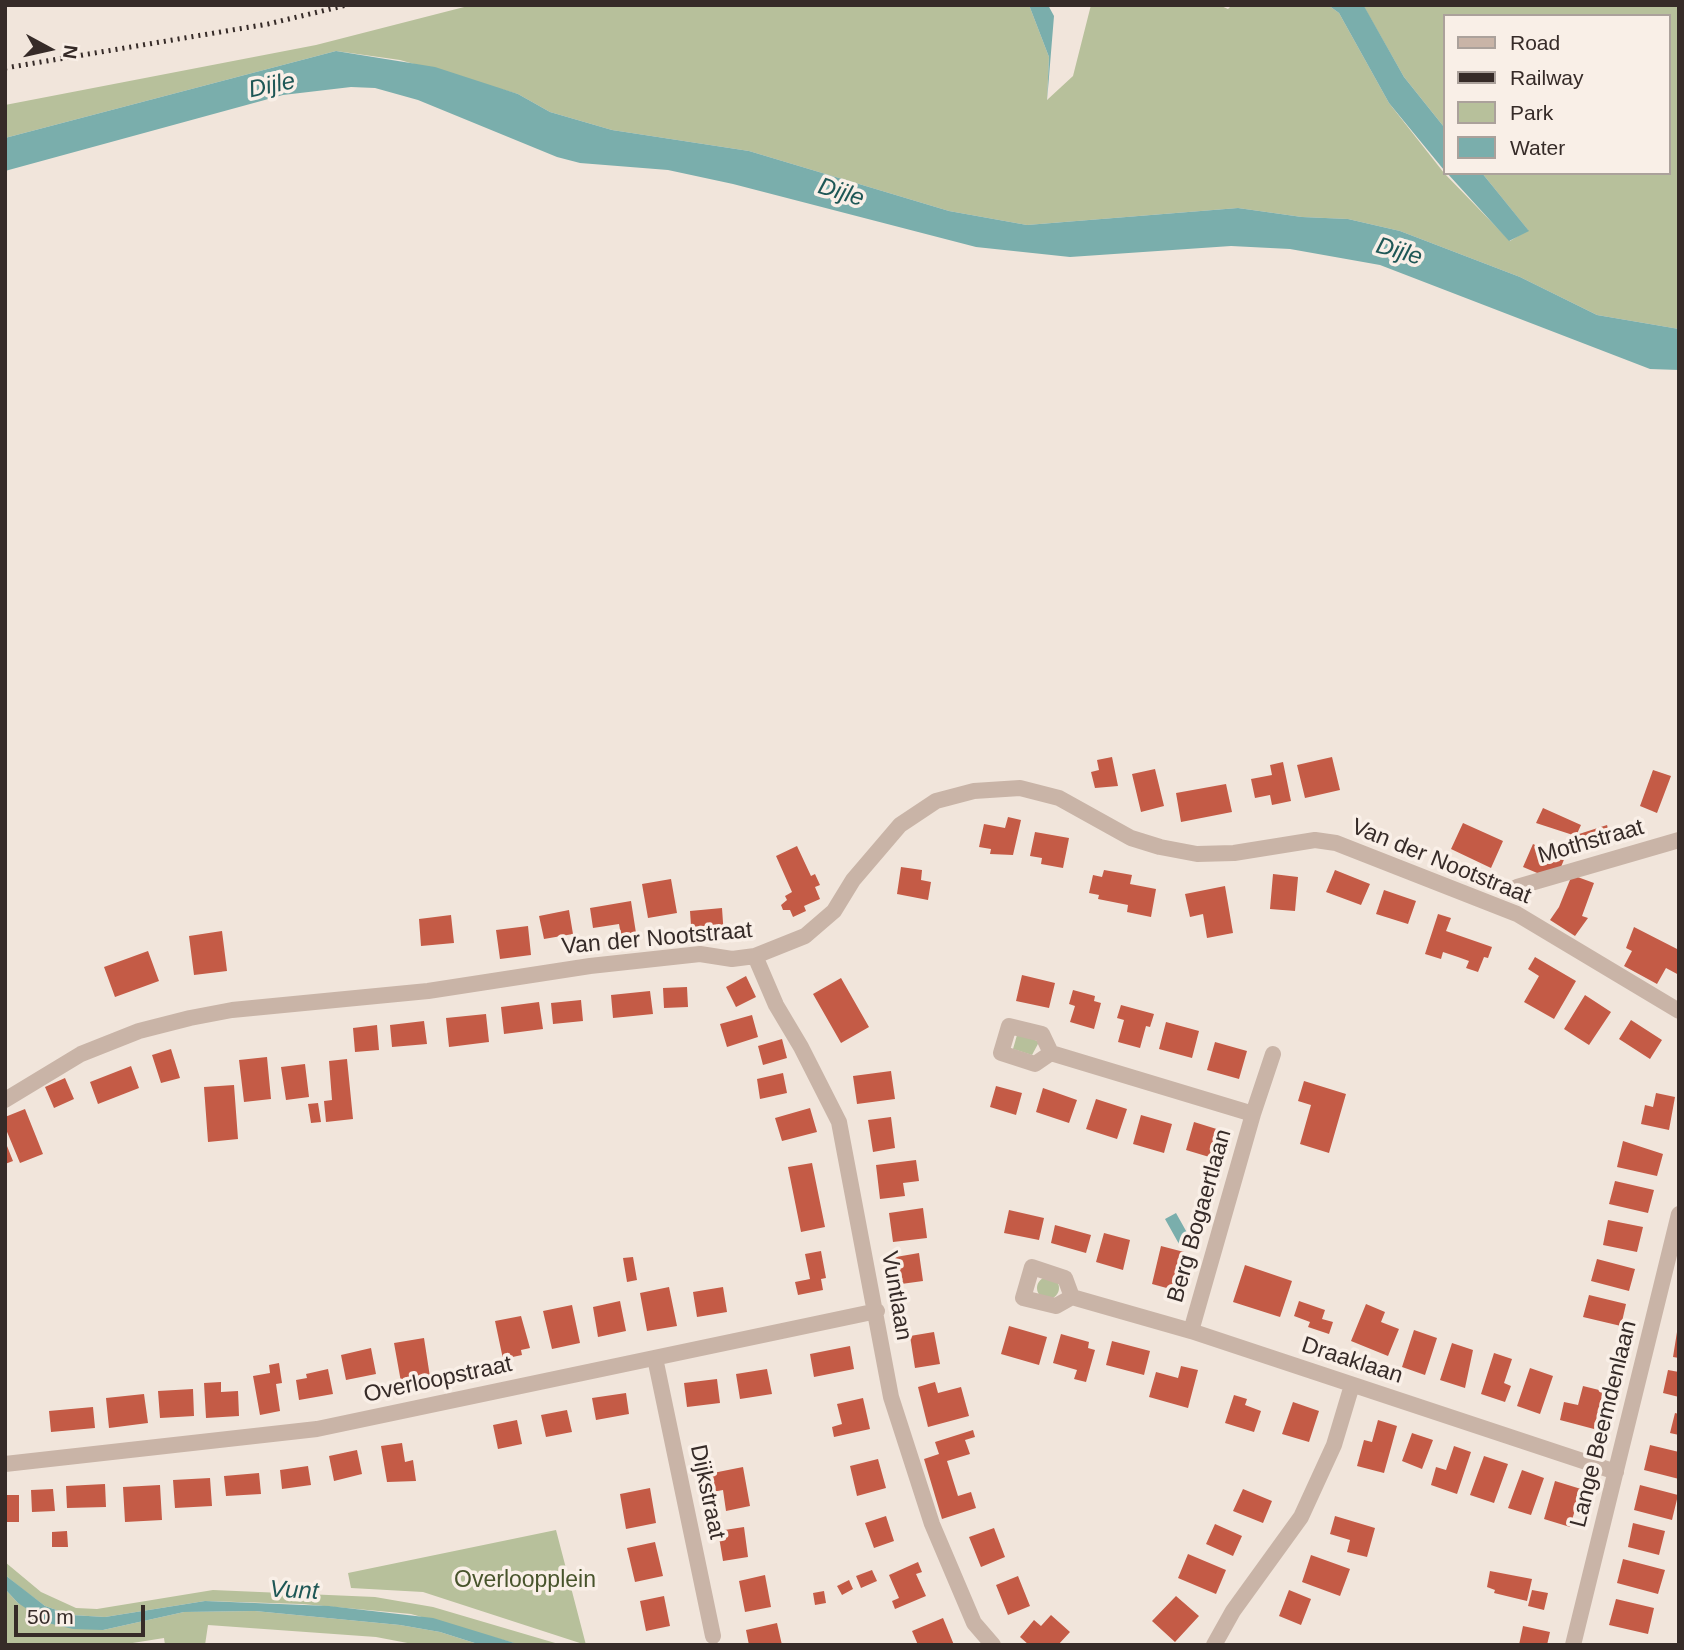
<!DOCTYPE html>
<style>
body{margin:0}
#map{position:relative;width:1684px;height:1650px;overflow:hidden;background:#f1e5db;font-family:Arial,sans-serif}
canvas{display:block}
.frame{position:absolute;inset:0;border:7px solid #362b28;pointer-events:none}
.legend{position:absolute;left:1443px;top:14px;width:228px;height:161px;box-sizing:border-box;background:#f9efe7;border:2px solid #aba19b;margin:0;padding:9px 12px;list-style:none;font-size:21px;color:#362b28}
.legend li{display:flex;align-items:center;gap:14px;height:35px}
.legend b{width:35px;border:2px solid #aba19b}
.north{position:absolute;left:14px;top:14px;width:70px;height:70px;-webkit-text-stroke:5px #f9efe7;paint-order:stroke;rotate:98deg;font-size:19px;font-weight:700;line-height:28px;text-align:center;color:#362b28}
.north::after{content:'';display:block;margin:auto;width:24px;height:32px;background:#362b28;clip-path:polygon(50% 0,100% 100%,50% 72%,0 100%)}
.scale{position:absolute;left:14px;top:1605px;width:131px;height:32px;box-sizing:border-box;border:4px solid #362b28;border-top:0;padding-left:9px;font-size:21px;line-height:24px;white-space:nowrap;color:#362b28;-webkit-text-stroke:5px #f9efe7;paint-order:stroke}
</style>
<div id="map">
<canvas width="1684" height="1650"></canvas>
<div class="frame"></div>
<ul class="legend">
<li><b style="height:9px;background:#c9b4a7"></b>Road</li>
<li><b style="height:9px;background:#362b28"></b>Railway</li>
<li><b style="height:19px;background:#b7c09b"></b>Park</li>
<li><b style="height:19px;background:#7aaeac"></b>Water</li>
</ul>
<div class="north">N</div>
<div class="scale">50 m</div>
</div>
<script>
const context = document.querySelector('canvas').getContext('2d');
context.lineJoin = 'round';
function fillPath(path, color) { context.fillStyle = color; context.fill(path, 'evenodd'); }
const toPath = rows => new Path2D(rows.map(r => 'M' + r).join(''));
function stroke(path, color, width, dash) { context.strokeStyle = color; context.lineWidth = width; context.lineCap = dash ? 'butt' : 'round'; context.setLineDash(dash || []); context.stroke(path); }
function label(font, color, halo, rows, align = 'center') {
  context.font = font + ' Arial,sans-serif'; context.lineWidth = 7; context.setLineDash([]); context.textBaseline = 'middle'; context.strokeStyle = halo; context.fillStyle = color; for (const [text, x, y, turn = 0] of rows) {
    context.save(); context.translate(x, y); context.rotate((+turn || 0) * Math.PI / 180); context.textAlign = isNaN(turn) ? turn : align; if (halo) context.strokeText(text, 0, 0); context.fillText(text, 0, 0); context.restore();
  }
}
fillPath(toPath([
 [472,5,1029,5,1049,57,1047,100,1073,76,1091,5,1219,5,1228,9,1232,5,1328,5,1339,13,1389,103,1444,173,1510,241,1528,230,1482,173,1668,173,1668,16,1444,16,1444,127,1404,77,1363,5,1679,5,1679,329,1597,315,1520,277,1400,231,1348,219,1302,217,1238,208,1027,225,949,211,749,151,612,130,550,112,518,94,400,60,336,51,5,138,5,105,316,45],
 [1020,1033,1039,1042,1032,1055,1013,1049,1017,1035],
 '1037 1288a11 11 0 1 1 22 0a11 11 0 1 1-22 0Z',
 [556,1530,586,1645,423,1592,351,1588,348,1573],
 [5,1562,41,1592,76,1608,97,1609,213,1590,375,1597,433,1607,562,1645,521,1645,411,1614,302,1604,205,1601,105,1617,71,1615,45,1606,25,1591,5,1575],
 [5,1589,18,1603,103,1630,184,1612,255,1611,400,1625,440,1632,481,1645,418,1645,376,1637,208,1625,205,1645,165,1645,164,1638,120,1645,5,1645]
]), '#b7c09b');
fillPath(toPath([
 [1029,5,1048,5,1054,16,1047,101,1049,57],
 [1328,5,1364,6,1404,77,1444,127,1444,170,1389,103,1339,13],
 [336,51,435,67,518,94,550,112,612,130,749,151,949,211,1027,225,1238,208,1302,217,1348,219,1400,231,1520,277,1597,315,1679,329,1679,370,1650,369,1380,265,1290,249,1231,246,1070,257,976,247,733,184,668,170,580,163,557,157,418,100,375,88,351,87,283,95,5,171,5,138],
 [1447,173,1482,173,1529,231,1509,241],
 [1176,1213,1190,1238,1179,1244,1165,1219],
 [5,1575,45,1606,71,1615,105,1617,205,1601,329,1606,433,1618,521,1645,481,1645,440,1632,400,1625,255,1611,184,1612,103,1630,73,1629,48,1623,18,1603,5,1589]
]), '#7aaeac');
fillPath(toPath([
 [1112,757,1118,786,1095,788,1091,772,1099,770,1097,760],
 [1332,757,1340,790,1305,798,1297,765],
 [1283,762,1291,801,1272,805,1270,795,1255,798,1251,779,1272,775,1270,765],
 [1155,769,1164,806,1141,812,1132,774],
 [1653,770,1671,776,1657,813,1640,806],
 [1226,784,1232,812,1181,822,1176,793],
 [1543,808,1581,825,1576,836,1536,823],
 [1008,817,1021,820,1013,855,990,854,991,849,979,847,984,824,1005,828],
 [1463,823,1503,841,1491,868,1451,849],
 [1607,825,1612,842,1583,850,1579,834],
 [1035,832,1069,838,1063,868,1041,864,1042,858,1030,856],
 [1533,844,1552,853,1554,847,1567,852,1559,872,1542,875,1523,867],
 [797,846,811,876,815,874,820,885,815,887,820,899,804,906,806,911,793,917,790,910,783,910,781,905,787,900,785,896,792,892,776,856],
 [901,867,922,870,921,880,931,882,928,900,897,894],
 [1104,870,1132,875,1130,884,1156,889,1151,917,1127,912,1128,905,1098,899,1099,895,1089,893,1093,875,1102,877],
 [1335,870,1370,884,1361,905,1326,892],
 [1273,874,1298,877,1295,911,1270,909],
 [1572,875,1594,883,1582,916,1588,918,1575,936,1550,920,1559,907],
 [671,879,677,913,648,918,642,884],
 [1225,886,1233,933,1207,938,1203,914,1190,917,1185,894],
 [1384,890,1416,901,1408,924,1376,914],
 [631,901,636,933,621,935,619,924,593,928,590,908],
 [722,908,724,937,692,940,690,911],
 [569,910,573,934,544,939,539,916],
 [1438,914,1451,918,1446,931,1492,947,1488,958,1484,957,1478,972,1466,968,1469,961,1458,957,1443,952,1441,959,1425,954],
 [451,915,454,943,421,946,419,919],
 [528,926,531,955,500,959,496,930],
 [1634,927,1679,950,1679,975,1666,968,1657,984,1624,966,1632,951,1626,948],
 [222,931,227,971,194,975,189,936],
 [148,951,159,981,115,997,104,967],
 [1535,957,1576,981,1554,1019,1524,1002,1539,976,1528,969],
 [1022,975,1055,983,1049,1008,1016,1001],
 [746,976,756,997,736,1007,726,987],
 [841,978,869,1027,841,1043,813,994],
 [687,987,688,1007,664,1008,663,988],
 [1073,990,1095,996,1094,1001,1101,1003,1094,1029,1070,1022,1075,1006,1069,1004],
 [650,991,653,1014,613,1018,611,995],
 [1585,995,1611,1012,1589,1045,1564,1029],
 [581,1000,583,1021,553,1024,551,1003],
 [539,1002,543,1029,504,1034,501,1007],
 [1121,1005,1154,1014,1150,1027,1146,1026,1140,1048,1118,1042,1124,1020,1117,1018],
 [486,1014,489,1042,449,1047,446,1018],
 [752,1015,758,1037,727,1047,720,1024],
 [1631,1020,1662,1040,1650,1059,1619,1039],
 [424,1021,427,1044,392,1047,390,1025],
 [1166,1022,1199,1031,1192,1058,1159,1049],
 [377,1025,379,1050,355,1052,353,1028],
 [782,1039,787,1058,763,1065,758,1046],
 [1215,1042,1247,1051,1239,1079,1207,1070],
 [171,1049,180,1078,161,1083,152,1055],
 [267,1057,271,1099,244,1102,239,1060],
 [347,1059,353,1119,326,1122,324,1101,332,1100,329,1061],
 [305,1064,309,1097,286,1100,281,1067],
 [131,1066,139,1088,98,1104,90,1082],
 [891,1071,895,1099,857,1104,853,1076],
 [783,1073,787,1093,760,1099,757,1079],
 [65,1078,74,1099,54,1108,45,1087],
 [1304,1081,1346,1094,1329,1153,1300,1144,1311,1105,1298,1101],
 [234,1085,238,1139,208,1142,204,1087],
 [996,1086,1022,1093,1016,1115,990,1107],
 [1043,1088,1077,1100,1069,1123,1036,1112],
 [1656,1093,1675,1097,1669,1130,1641,1124,1645,1105,1653,1107],
 [1096,1099,1127,1109,1117,1139,1086,1129],
 [318,1103,321,1122,311,1123,308,1104],
 [810,1108,817,1132,782,1141,775,1118],
 [25,1109,43,1154,20,1163,5,1127,5,1117],
 [1141,1115,1172,1124,1164,1153,1133,1144],
 [891,1117,895,1148,873,1152,868,1120],
 [1194,1122,1223,1131,1216,1159,1186,1150],
 [5,1141,13,1161,5,1164],
 [1623,1141,1663,1154,1657,1176,1617,1167],
 [916,1160,919,1181,903,1183,905,1196,880,1199,876,1165],
 [812,1163,825,1227,801,1232,788,1167],
 [1615,1181,1654,1190,1648,1213,1609,1204],
 [923,1208,927,1238,893,1242,889,1213],
 [1009,1210,1044,1218,1039,1240,1004,1233],
 [1608,1220,1643,1227,1637,1252,1603,1245],
 [1055,1225,1091,1235,1086,1253,1051,1243],
 [1104,1233,1130,1240,1123,1270,1096,1262],
 [1161,1246,1184,1252,1174,1290,1152,1284],
 [821,1251,826,1278,821,1279,823,1290,798,1295,795,1282,810,1279,805,1254],
 [919,1253,923,1281,894,1285,890,1258],
 [633,1257,637,1280,627,1282,623,1258],
 [1597,1259,1635,1269,1629,1291,1591,1281],
 [1245,1265,1292,1281,1280,1317,1233,1302],
 [669,1287,677,1326,647,1331,640,1293],
 [723,1287,727,1312,697,1317,693,1292],
 [1589,1295,1626,1304,1621,1326,1583,1317],
 [620,1301,626,1331,598,1337,593,1307],
 [1299,1301,1325,1310,1322,1319,1333,1322,1329,1334,1308,1327,1310,1322,1294,1316],
 [1366,1304,1385,1312,1381,1322,1399,1329,1388,1356,1351,1341],
 [572,1305,580,1343,552,1349,543,1311],
 [521,1316,530,1348,521,1350,522,1355,503,1359,495,1321],
 [1009,1326,1047,1337,1039,1365,1001,1354],
 [1414,1330,1437,1338,1425,1375,1402,1367],
 [934,1332,940,1364,915,1368,910,1336],
 [1677,1332,1679,1333,1679,1358,1673,1357],
 [1061,1334,1089,1342,1088,1348,1095,1350,1086,1382,1074,1379,1077,1370,1053,1363],
 [424,1338,430,1377,401,1382,394,1343],
 [1112,1341,1150,1351,1144,1375,1106,1365],
 [1452,1343,1473,1350,1465,1388,1440,1380],
 [850,1346,854,1369,814,1377,810,1354],
 [371,1348,376,1374,346,1380,341,1355],
 [1494,1353,1512,1359,1504,1383,1511,1386,1505,1402,1481,1394],
 [279,1363,282,1383,276,1384,280,1411,260,1415,253,1376,270,1373,269,1365],
 [1181,1366,1198,1370,1188,1408,1149,1397,1156,1372,1178,1378],
 [1530,1368,1553,1376,1540,1414,1517,1406],
 [328,1369,333,1394,299,1400,296,1380,307,1378,306,1374],
 [767,1369,772,1394,740,1399,736,1374],
 [1668,1370,1679,1372,1679,1397,1663,1393],
 [717,1379,720,1403,687,1407,684,1383],
 [221,1382,221,1392,238,1391,239,1416,206,1418,204,1383],
 [935,1382,938,1393,961,1387,969,1416,928,1427,918,1387],
 [1583,1386,1603,1391,1594,1429,1560,1420,1564,1402,1578,1405],
 [193,1389,194,1416,160,1418,158,1391],
 [626,1393,629,1414,596,1420,592,1398],
 [144,1394,148,1423,109,1428,106,1398],
 [1234,1395,1247,1399,1245,1405,1261,1411,1254,1432,1225,1423],
 [863,1398,870,1429,834,1437,832,1427,842,1424,837,1404],
 [1293,1402,1319,1411,1309,1442,1282,1434],
 [93,1407,95,1428,51,1432,49,1411],
 [567,1410,572,1432,546,1437,541,1415],
 [1675,1413,1679,1414,1679,1435,1670,1433],
 [517,1420,522,1444,498,1449,493,1425],
 [1378,1420,1397,1426,1384,1473,1357,1466,1364,1440,1372,1442],
 [973,1430,975,1437,965,1440,970,1454,947,1461,958,1496,971,1492,976,1508,942,1519,924,1459,939,1454,935,1442],
 [1412,1433,1433,1440,1422,1469,1402,1461],
 [402,1443,405,1462,413,1460,416,1481,387,1482,381,1446],
 [1650,1445,1679,1452,1679,1479,1644,1470],
 [1454,1446,1471,1452,1457,1494,1431,1485,1436,1467,1446,1470],
 [357,1450,362,1474,334,1481,329,1456],
 [1484,1456,1508,1464,1494,1503,1470,1495],
 [878,1459,886,1488,857,1496,850,1466],
 [308,1466,311,1485,282,1489,280,1470],
 [743,1467,750,1506,726,1511,723,1490,707,1493,703,1475],
 [1522,1470,1544,1478,1531,1515,1508,1508],
 [259,1473,261,1494,226,1496,224,1476],
 [210,1478,212,1506,175,1508,173,1480],
 [1555,1481,1581,1489,1570,1527,1544,1519],
 [105,1484,106,1507,67,1508,66,1486],
 [160,1485,162,1520,125,1522,123,1487],
 [1640,1485,1678,1495,1672,1520,1634,1510],
 [650,1488,656,1523,626,1529,620,1494],
 [53,1489,55,1511,32,1512,31,1490],
 [1243,1489,1272,1501,1263,1523,1233,1511],
 [5,1495,19,1495,19,1522,5,1522],
 [886,1516,894,1541,874,1548,865,1523],
 [1335,1516,1375,1528,1367,1557,1347,1552,1350,1540,1330,1534],
 [1633,1523,1665,1531,1659,1555,1628,1547],
 [1215,1524,1242,1536,1233,1556,1206,1544],
 [744,1527,748,1557,723,1561,718,1531],
 [994,1528,1005,1557,981,1567,969,1537],
 [67,1531,68,1547,52,1547,52,1532],
 [655,1542,663,1576,635,1582,627,1548],
 [1188,1554,1226,1570,1216,1594,1178,1578],
 [1311,1555,1350,1569,1340,1596,1302,1582],
 [1623,1559,1665,1570,1658,1594,1617,1583],
 [918,1562,922,1572,916,1574,926,1596,895,1609,892,1601,899,1598,889,1575],
 [872,1570,877,1581,861,1588,856,1576],
 [1490,1571,1532,1579,1527,1601,1494,1593,1495,1590,1487,1587],
 [765,1575,771,1607,745,1612,739,1581],
 [1018,1576,1030,1606,1008,1615,996,1585],
 [849,1580,853,1589,842,1595,837,1586],
 [1289,1590,1311,1599,1301,1625,1279,1616],
 [1532,1590,1548,1593,1544,1610,1528,1606],
 [824,1591,826,1603,815,1605,813,1593],
 [664,1596,670,1626,646,1631,640,1601],
 [1176,1596,1199,1616,1175,1642,1152,1621],
 [1616,1599,1654,1608,1648,1634,1609,1625],
 [1051,1615,1070,1632,1058,1645,1029,1645,1020,1637,1034,1620,1041,1626],
 [943,1618,954,1645,918,1645,912,1631],
 [777,1623,782,1645,749,1645,746,1630],
 [1523,1626,1550,1632,1547,1645,1519,1645]
]), '#c45b46');
stroke(toPath([
 [1517,887,1679,840],
 [755,956,776,1005,801,1047,839,1122,891,1397,932,1524,974,1623,993,1645],
 [1051,1053,1035,1064,1001,1053,1009,1026,1042,1034,1051,1053,1253,1114,1191,1331],
 [5,1100,81,1054,139,1031,190,1018,232,1010,428,991,590,966,700,954,732,959,755,956,805,936,834,911,853,880,900,825,936,801,974,791,1020,788,1059,798,1131,838,1160,847,1197,854,1234,853,1315,840,1336,843,1517,914,1679,1011],
 [1253,1114,1273,1054],
 [1072,1297,1065,1278,1032,1267,1023,1298,1056,1306,1072,1297,1191,1331,1616,1472],
 [655,1358,713,1636],
 [5,1464,317,1429,877,1311],
 [1214,1645,1233,1611,1301,1517,1334,1445,1352,1385],
 [1573,1645,1679,1214]
]), '#c9b4a7', 16);
stroke(toPath([
 [5,68,268,24,347,5]
]), '#362b28', 5, [2, 5]);
label('23px', '#362b28', '#f9efe7', [
 ["Mothstraat",1591,842,-16],
 ["Van der Nootstraat",1441,862,22],
 ["Van der Nootstraat",657,939,-5],
 ["Berg Bogaertlaan",1200,1216,-74],
 ["Vuntlaan",896,1296,80],
 ["Draaklaan",1352,1361,18],
 ["Overloopstraat",438,1380,-12],
 ["Lange Beemdenlaan",1604,1424,-76],
 ["Dijkstraat",707,1492,78]
]);
label('23px', '#48542c', '#f9efe7', [
 ["Overloopplein",525,1581]
]);
label('italic 24px', '#1e5756', '#f9efe7', [
 ["Dijle",272,86,-12],
 ["Dijle",841,193,17],
 ["Dijle",1399,252,16],
 ["Vunt",294,1591,3]
]);
</script>
